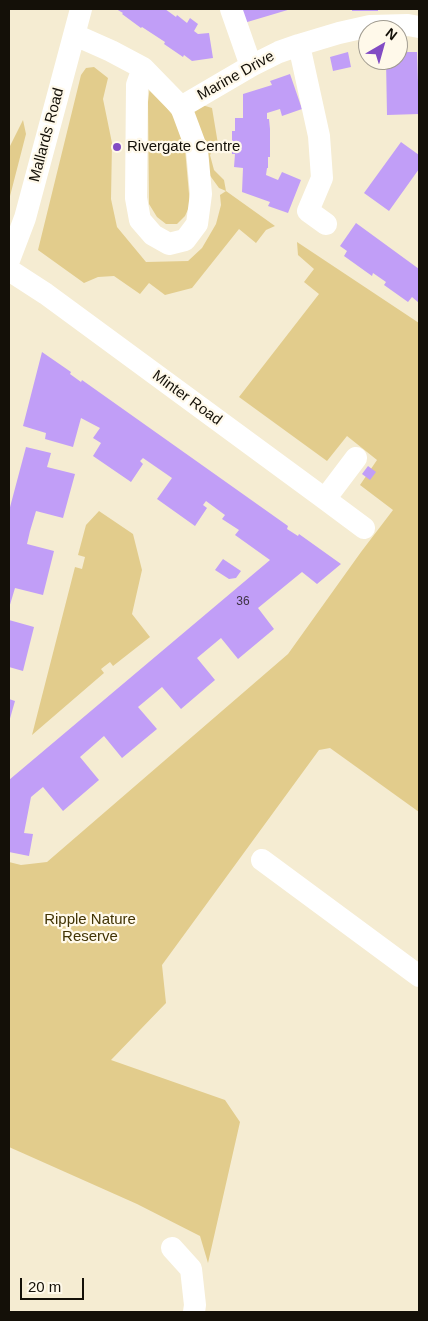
<!DOCTYPE html>
<style>
body{margin:0}
#map{position:relative;width:428px;height:1321px;overflow:hidden;background:#f5ecd2;font-family:Helvetica,sans-serif}
canvas{display:block}
.frame{position:absolute;inset:0;border:10px solid #141008;pointer-events:none}
.north{position:absolute;left:358px;top:20px;width:50px;height:50px;box-sizing:border-box;background:#fff9ea;border:1px solid #a19c90;border-radius:50%;rotate:38deg;font-size:14px;font-weight:700;line-height:20px;text-align:center;color:#141008}
.north::after{content:'';display:block;margin:auto;width:18px;height:22px;background:#824cc4;clip-path:polygon(50% 0,100% 100%,50% 72%,0 100%)}
.scale{position:absolute;left:20px;top:1278px;width:64px;height:22px;box-sizing:border-box;border:2px solid #141008;border-top:0;padding-left:6px;font-size:15px;line-height:18px;white-space:nowrap;color:#141008;-webkit-text-stroke:4px #fff9ea;paint-order:stroke}
</style>
<div id="map">
<canvas width="428" height="1321"></canvas>
<div class="frame"></div>
<div class="north">N</div>
<div class="scale">20 m</div>
</div>
<script>
const context = document.querySelector('canvas').getContext('2d');
context.lineJoin = 'round';
function fillPath(path, color) { context.fillStyle = color; context.fill(path, 'evenodd'); }
const toPath = rows => new Path2D(rows.map(r => 'M' + r).join(''));
function stroke(path, color, width, dash) { context.strokeStyle = color; context.lineWidth = width; context.lineCap = dash ? 'butt' : 'round'; context.setLineDash(dash || []); context.stroke(path); }
function label(font, color, halo, rows, align = 'center') {
  context.font = font + ' Helvetica,sans-serif'; context.lineWidth = 4.5; context.setLineDash([]); context.textBaseline = 'middle'; context.strokeStyle = halo; context.fillStyle = color; for (const [text, x, y, turn = 0] of rows) {
    context.save(); context.translate(x, y); context.rotate((+turn || 0) * Math.PI / 180); context.textAlign = isNaN(turn) ? turn : align; if (halo) context.strokeText(text, 0, 0); context.fillText(text, 0, 0); context.restore();
  }
}
fillPath(toPath([
 [94,67,108,78,103,99,112,143,111,199,117,227,146,262,188,261,202,248,216,224,221,205,220,195,226,191,219,188,206,170,192,112,202,105,212,108,218,144,210,155,214,170,224,180,226,191,275,226,266,230,256,243,239,229,192,288,165,295,149,283,140,294,114,276,98,277,84,283,38,250,81,75,86,68],
 [150,86,174,117,185,149,190,205,185,216,177,224,166,224,157,217,149,204,148,102],
 [23,120,26,134,9,200,9,148],
 [297,242,419,323,419,812,330,748,319,750,162,965,166,1003,111,1060,225,1100,240,1122,208,1263,200,1236,137,1204,9,1147,9,862,21,865,47,862,288,654,361,552,393,510,360,485,377,460,347,436,327,461,239,397,319,294,304,282,314,269,298,255],
 [99,511,133,534,142,570,132,614,150,637,113,666,110,662,101,669,104,673,32,735,75,567,82,569,85,557,78,555,86,525]
]), '#e2cc8c');
fillPath(toPath([
 [116,9,165,9,176,17,177,15,187,23,190,18,198,24,194,31,198,34,209,33,213,58,192,61,184,55,183,57,164,44,165,42,142,27,141,28,122,14,123,13],
 [240,9,291,9,244,23],
 [352,9,378,9,378,11,352,11],
 [348,52,351,67,333,71,330,57],
 [398,52,417,52,419,114,387,115,386,60,398,60],
 [290,74,302,109,282,116,280,109,267,113,267,119,269,119,270,129,270,157,268,157,268,168,267,168,266,175,278,180,282,172,301,180,288,213,268,206,270,202,242,192,243,168,234,167,235,154,232,154,232,131,235,131,235,118,243,118,243,94,272,85,270,81],
 [401,142,419,155,419,169,389,211,364,193],
 [356,223,419,269,419,303,412,297,408,302,384,285,386,282,373,273,372,276,344,256,347,251,340,246],
 [42,352,71,372,70,374,81,382,82,380,288,526,287,529,298,536,299,534,341,564,317,584,302,572,258,608,274,629,238,659,221,638,197,658,215,680,181,709,162,687,138,707,157,729,122,758,104,736,80,757,99,780,63,811,43,787,31,797,24,833,33,834,29,856,9,852,9,780,270,560,235,535,239,530,222,519,225,515,206,501,203,505,207,508,195,526,157,499,172,478,143,458,140,461,143,464,131,482,93,456,101,443,93,438,100,428,81,418,73,447,45,439,46,433,23,426],
 [26,447,51,453,47,467,75,474,63,518,36,511,30,531,27,544,54,551,43,595,15,588,9,608,9,511],
 [368,466,376,472,370,480,362,474],
 [223,559,241,571,236,578,229,579,215,570],
 [9,620,34,627,23,671,9,667],
 [9,699,15,701,9,722]
]), '#c19ef7');
stroke(toPath([
 [231,9,251,66],
 [75,35,111,51,143,68,181,107,197,150,201,194,197,224,185,240,169,244,153,235,140,220,136,198,137,85,143,68],
 [299,45,319,136,322,178,308,211,326,224],
 [181,107,251,66,279,52,299,45,339,33,370,26,408,25,419,27],
 [9,260,25,218,81,9],
 [9,270,46,294,325,499,364,528],
 [325,499,356,458],
 [262,860,419,976],
 [172,1248,191,1269,195,1305,194,1312]
]), '#fff', 22);
for (const [x, y, r, color] of [
 [117,147,5,"#824cc4"]
]) { const dot = new Path2D(); dot.arc(x, y, r, 0, 2 * Math.PI); context.fillStyle = color; context.fill(dot); stroke(dot, '#fff9ea', 2); }
label('12px', '#3f3444', null, [
 ["36",243,602]
]);
label('15px', '#141008', '#fff9ea', [
 ["Marine Drive",236,76,-29],
 ["Mallards Road",47,135,-75],
 ["Minter Road",187,398,36]
]);
label('15px', '#141008', '#fff9ea', [
 ["Rivergate Centre",127,147]
], 'left');
label('15px', '#413304', '#fff9ea', [
 ["Ripple Nature",90,920],
 ["Reserve",90,937]
]);
</script>
